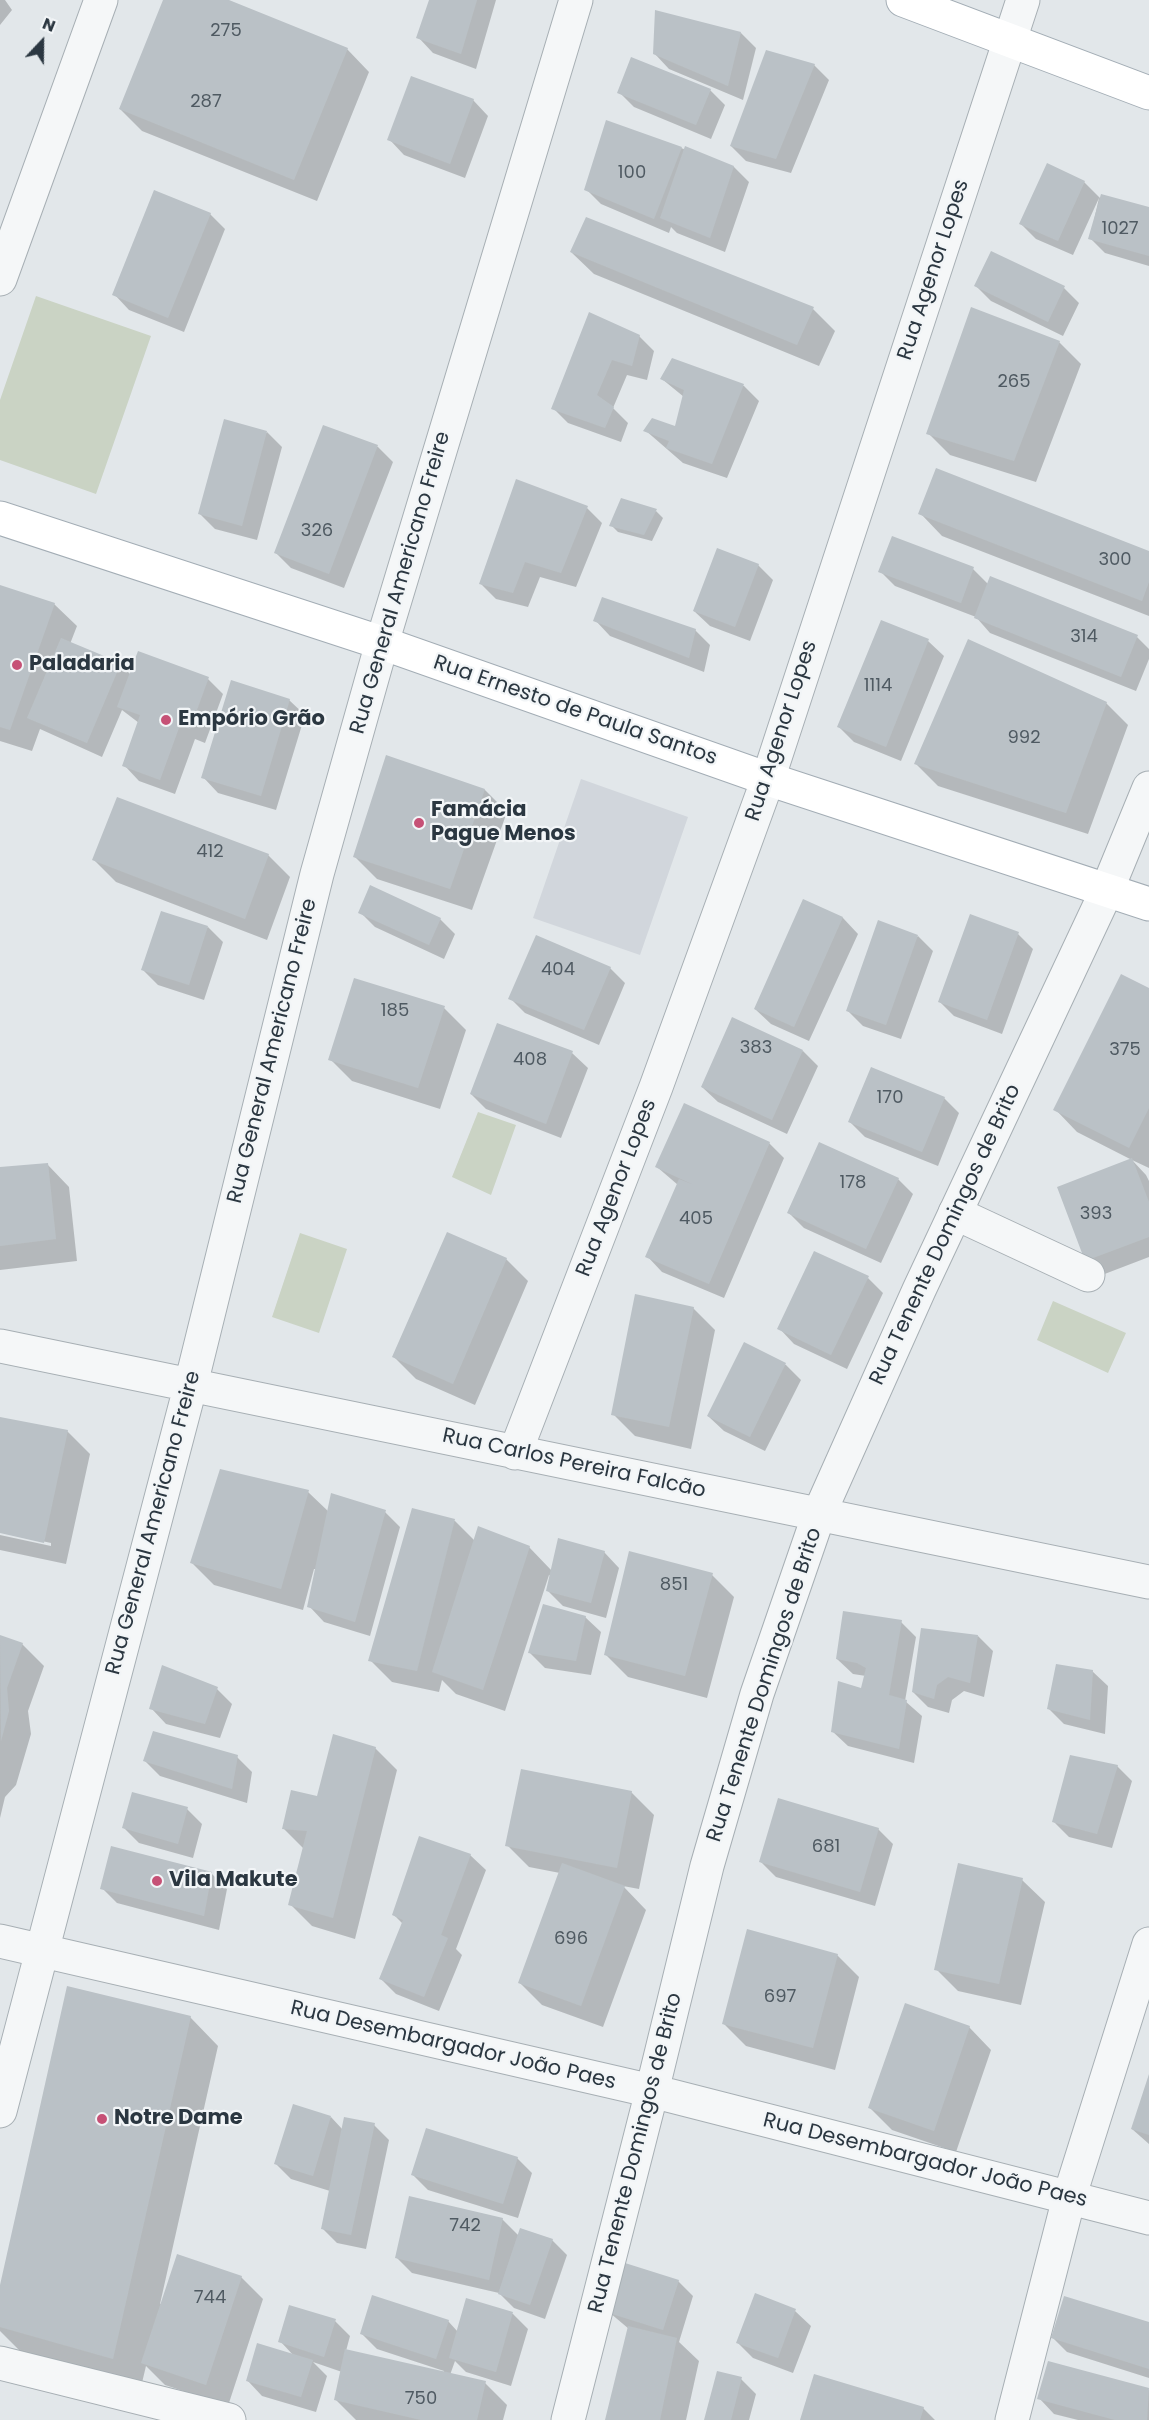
<!DOCTYPE html>
<meta charset="utf-8">
<style>
body{margin:0}
#map{position:relative;width:1149px;height:2420px;overflow:hidden;background:#e2e7ea;font-family:Poppins,sans-serif}
canvas{display:block}
.north{position:absolute;left:12px;top:12px;width:60px;height:60px;-webkit-text-stroke:4px #f2f5f7;paint-order:stroke;rotate:22deg;font-size:16px;font-weight:700;line-height:24px;text-align:center;color:#2b3741}
.north::after{content:'';display:block;margin:auto;width:21px;height:27px;background:#2b3741;clip-path:polygon(50% 0,100% 100%,50% 72%,0 100%)}
</style>
<div id="map">
<canvas width="1149" height="2420"></canvas>
<div class="north">N</div>
</div>
<script>
const context = document.querySelector('canvas').getContext('2d');
context.lineJoin = 'round';
function fillPath(path, color) { context.fillStyle = color; context.fill(path, 'evenodd'); }
const toPath = rows => new Path2D(rows.map(r => 'M' + r).join(''));
function stroke(path, color, width, dash) { context.strokeStyle = color; context.lineWidth = width; context.lineCap = dash ? 'butt' : 'round'; context.setLineDash(dash || []); context.stroke(path); }
function label(font, color, halo, rows, align = 'center') {
  context.font = font + ' Poppins,sans-serif'; context.lineWidth = 4.5; context.setLineDash([]); context.textBaseline = 'middle'; context.strokeStyle = halo; context.fillStyle = color; for (const [text, x, y, turn = 0] of rows) {
    context.save(); context.translate(x, y); context.rotate((+turn || 0) * Math.PI / 180); context.textAlign = isNaN(turn) ? turn : align; if (halo) context.strokeText(text, 0, 0); context.fillText(text, 0, 0); context.restore();
  }
}
fillPath(toPath([
 [581,779,688,817,640,955,533,918]
]), '#d1d6dc');
fillPath(toPath([
 [36,296,151,336,96,494,0,460,0,400],
 [478,1112,516,1125,491,1195,452,1177],
 [300,1233,347,1249,319,1333,272,1317],
 [1053,1301,1126,1333,1108,1373,1037,1340]
]), '#cad3c4');
fillPath(toPath([
 [0,0,5,0,12,10,0,25],
 [164,0,225,0,347,49,369,72,317,201,142,131,120,109],
 [431,0,496,0,476,69,433,53,418,37],
 [741,33,756,48,743,100,669,69,654,53],
 [814,65,829,80,791,173,746,161,731,146],
 [710,90,725,105,711,139,634,107,619,92],
 [473,100,488,116,465,178,404,155,389,139],
 [681,148,734,167,749,182,725,252,677,233,671,227,669,233,601,204,586,189],
 [1084,182,1101,199,1149,209,1149,266,1105,253,1090,238,1099,198,1073,255,1036,239,1021,224],
 [210,214,225,229,184,332,129,310,114,294],
 [571,252,813,309,835,331,819,366,594,274],
 [976,286,1064,288,1079,303,1063,336,991,301],
 [639,336,654,351,647,380,627,375,613,408,628,423,621,442,568,423,553,408],
 [1059,342,1081,364,1036,482,950,455,928,433],
 [673,360,744,386,759,401,727,478,683,463,645,430,676,428,684,397,662,379],
 [324,426,378,447,393,462,344,588,291,568,276,553],
 [267,432,282,447,257,540,215,529,200,514],
 [587,508,602,523,576,587,540,577,528,607,496,599,481,584],
 [656,511,663,518,652,541,618,532,611,525],
 [920,513,1149,552,1149,616,942,536],
 [758,565,773,580,750,641,710,626,694,611],
 [973,569,988,584,1137,637,1149,649,1149,659,1136,691,990,633,976,617,895,586,880,571],
 [0,587,54,604,77,626,70,644,120,664,131,675,208,679,223,694,205,743,195,739,175,794,139,781,124,765,139,723,122,710,102,757,40,729,32,751,0,741],
 [595,620,695,630,710,645,704,672,610,636],
 [882,622,928,641,944,656,901,761,854,742,839,727],
 [289,700,305,715,276,810,218,793,203,777],
 [1106,703,1128,725,1088,834,938,786,916,764],
 [387,757,485,790,507,812,472,910,377,879,355,857],
 [268,855,290,877,267,940,116,882,94,860],
 [804,901,843,918,858,934,809,1041,771,1024,755,1009],
 [360,912,440,919,455,934,444,959,375,927],
 [208,927,223,942,204,1000,158,985,143,970],
 [1018,934,1033,949,1002,1034,954,1016,939,1001],
 [918,936,933,951,901,1039,863,1026,848,1011],
 [610,968,625,983,599,1045,525,1013,510,998],
 [1149,990,1149,1168,1132,1160,1146,1175,1149,1181,1149,1257,1102,1275,1086,1260,1132,1160,1077,1132,1055,1109],
 [444,1008,466,1030,440,1109,352,1081,330,1059],
 [498,1025,572,1053,588,1068,561,1138,486,1109,471,1094],
 [803,1051,818,1066,787,1134,718,1102,702,1087],
 [944,1098,959,1113,938,1166,865,1137,850,1122],
 [769,1143,784,1158,724,1298,662,1272,647,1256,678,1185,657,1167],
 [47,1164,69,1187,77,1261,0,1270,0,1169],
 [898,1179,913,1194,881,1263,804,1228,789,1213],
 [506,1259,528,1281,475,1405,416,1379,394,1357],
 [868,1278,883,1293,847,1369,794,1344,779,1328],
 [693,1308,715,1330,691,1449,635,1436,613,1414],
 [744,1344,786,1365,801,1380,765,1451,724,1431,708,1416],
 [0,1419,67,1431,90,1454,66,1564,0,1550,0,1535,51,1546,51,1543,0,1532],
 [308,1492,329,1512,385,1512,400,1527,370,1636,324,1622,309,1606,317,1569,314,1569,303,1610,214,1585,192,1563],
 [413,1510,455,1521,475,1541,529,1547,552,1571,604,1552,619,1568,606,1618,563,1606,548,1591,551,1576,549,1575,505,1711,456,1694,442,1680,439,1692,392,1682,370,1660],
 [712,1575,734,1597,707,1698,628,1677,606,1655],
 [585,1617,601,1632,591,1675,545,1668,530,1653],
 [901,1622,916,1637,905,1701,922,1716,914,1763,848,1746,832,1731,862,1689,866,1676,853,1674,837,1659],
 [978,1636,993,1651,984,1697,964,1691,952,1700,949,1713,928,1707,913,1692],
 [0,1637,22,1644,44,1666,28,1711,31,1734,16,1785,5,1797,0,1818],
 [1092,1671,1108,1686,1105,1734,1064,1724,1049,1709],
 [217,1689,232,1704,220,1738,166,1724,151,1708],
 [375,1748,397,1770,355,1939,312,1926,290,1904,304,1849,284,1829],
 [237,1757,252,1772,247,1803,160,1776,145,1761],
 [1117,1766,1132,1781,1112,1848,1069,1837,1054,1822],
 [631,1792,654,1815,639,1889,623,1886,646,1910,603,2027,542,2005,519,1982,560,1873,529,1867,507,1845],
 [187,1809,202,1824,193,1858,139,1843,124,1828],
 [878,1829,893,1844,875,1906,776,1877,761,1862],
 [470,1855,486,1870,456,1949,462,1955,439,2011,396,1994,381,1979,403,1924,394,1915],
 [212,1874,227,1889,219,1930,117,1903,102,1888],
 [1022,1880,1045,1902,1021,2005,958,1991,936,1969],
 [837,1955,859,1977,835,2070,746,2046,724,2024],
 [190,2017,218,2046,160,2304,241,2277,263,2299,228,2406,165,2385,146,2366,141,2387,21,2352,0,2331,0,2292],
 [969,2027,991,2050,956,2152,892,2130,870,2108],
 [1149,2078,1149,2144,1132,2129],
 [331,2117,343,2130,374,2125,389,2140,366,2249,337,2243,322,2228,330,2191,291,2179,276,2164],
 [517,2158,532,2173,518,2218,428,2190,413,2175],
 [502,2219,519,2236,552,2240,567,2255,545,2319,514,2308,499,2293,412,2273,397,2258],
 [678,2281,693,2296,679,2342,699,2361,686,2420,607,2420,629,2329,610,2313],
 [756,2295,795,2311,811,2326,793,2373,753,2358,738,2343],
 [467,2300,513,2314,528,2329,511,2386,466,2372,455,2361,450,2375,485,2383,507,2405,503,2420,356,2420,336,2400,342,2372,313,2362,327,2376,316,2412,262,2396,247,2380,294,2356,280,2341,335,2321,350,2336,346,2351,443,2373,444,2371,377,2349,362,2334,448,2321,458,2332],
 [1149,2324,1149,2378,1067,2352,1052,2337],
 [1049,2363,1149,2390,1149,2420,1078,2420,1054,2414,1039,2398],
 [741,2379,756,2394,749,2420,705,2420],
 [923,2408,935,2420,802,2420]
]), '#0003');
fillPath(toPath([
 [163,0,229,0,348,48,294,180,119,109],
 [429,0,477,0,461,54,416,38],
 [655,10,741,32,728,86,653,54],
 [766,50,815,64,776,159,730,146],
 [631,57,711,89,696,125,617,93],
 [411,76,474,99,450,164,387,140],
 [606,120,682,147,654,219,584,190],
 [685,146,734,166,710,238,660,218],
 [1047,163,1085,181,1058,241,1019,224],
 [154,190,211,213,168,318,112,295],
 [1101,194,1149,207,1149,256,1088,239],
 [586,217,814,307,797,345,570,252],
 [991,251,1065,286,1048,322,974,286],
 [971,307,1060,341,1014,461,926,434],
 [589,312,640,335,632,366,612,360,597,395,614,407,605,428,551,409],
 [672,358,744,384,712,464,666,448,669,441,643,431,652,418,675,426,684,390,660,379],
 [224,419,267,431,242,526,198,514],
 [323,425,378,445,329,574,274,553],
 [936,468,1149,551,1149,582,1142,601,918,514],
 [516,479,588,506,561,573,525,562,513,593,479,584],
 [621,498,657,509,644,535,609,526],
 [892,536,974,567,961,603,878,572],
 [717,548,759,564,735,627,693,611],
 [990,576,1138,635,1121,677,974,618],
 [0,585,55,603,10,730,0,727],
 [602,597,696,629,689,658,593,621],
 [881,620,929,639,886,747,837,727],
 [61,638,121,663,87,743,27,718],
 [968,639,1107,702,1066,813,914,764],
 [138,651,209,677,190,729,180,725,160,780,122,766,140,715,117,707],
 [231,680,290,699,261,796,201,778],
 [386,755,485,789,450,889,353,857],
 [117,797,269,854,245,919,92,860],
 [370,885,441,918,429,945,358,913],
 [803,899,843,917,794,1027,754,1009],
 [161,911,208,926,189,985,141,970],
 [970,914,1019,932,987,1020,938,1002],
 [878,920,918,935,886,1025,846,1011],
 [536,935,611,967,584,1030,508,999],
 [1121,974,1149,988,1149,1108,1129,1148,1053,1110],
 [354,978,445,1006,418,1088,328,1060],
 [732,1017,803,1050,772,1120,701,1087],
 [497,1023,573,1051,546,1124,470,1094],
 [871,1067,945,1097,922,1152,848,1122],
 [684,1103,770,1142,709,1284,645,1257,679,1179,694,1185,655,1167],
 [819,1142,899,1178,866,1249,787,1213],
 [1132,1158,1149,1202,1149,1237,1085,1261,1057,1187],
 [48,1163,56,1239,0,1246,0,1167],
 [447,1232,507,1258,453,1384,392,1357],
 [814,1251,869,1276,831,1355,777,1329],
 [635,1294,694,1307,669,1427,611,1415],
 [744,1342,786,1363,750,1437,707,1416],
 [0,1417,68,1430,44,1543,0,1533],
 [220,1469,309,1490,281,1589,190,1563],
 [331,1493,386,1510,355,1622,307,1607],
 [412,1508,455,1519,417,1671,368,1661],
 [478,1526,530,1546,483,1690,432,1672],
 [558,1538,605,1551,591,1603,546,1591],
 [629,1551,713,1573,685,1676,604,1655],
 [543,1604,586,1616,576,1661,528,1653],
 [843,1611,902,1620,889,1695,907,1700,899,1749,831,1732,838,1681,861,1688,866,1668,857,1663,836,1659],
 [921,1628,978,1635,970,1683,948,1677,937,1685,934,1699,912,1692],
 [0,1635,23,1643,7,1688,9,1711,1,1741],
 [1056,1664,1093,1670,1090,1720,1047,1709],
 [162,1665,218,1687,205,1724,149,1709],
 [153,1731,238,1755,232,1789,143,1761],
 [333,1734,376,1747,333,1918,288,1905,307,1831,282,1829,291,1790,317,1796],
 [1070,1755,1118,1765,1097,1834,1052,1822],
 [521,1769,632,1791,617,1868,505,1846],
 [132,1792,188,1807,178,1844,122,1828],
 [778,1798,879,1828,860,1892,759,1862],
 [419,1836,471,1854,441,1935,448,1938,424,1997,379,1979,403,1920,392,1915],
 [111,1846,212,1872,204,1916,100,1889],
 [562,1863,625,1886,581,2006,518,1983],
 [958,1863,1023,1878,999,1984,934,1970],
 [747,1929,838,1954,813,2048,722,2024],
 [67,1986,191,2016,113,2359,0,2327,0,2285],
 [905,2003,970,2026,934,2131,868,2108],
 [1149,2074,1149,2135,1131,2129],
 [293,2104,331,2116,313,2176,274,2164],
 [344,2117,375,2123,351,2235,321,2229],
 [426,2128,518,2157,503,2204,411,2175],
 [409,2196,503,2218,489,2280,395,2258],
 [520,2228,553,2239,530,2305,498,2294],
 [177,2254,242,2276,206,2385,141,2363],
 [625,2263,679,2280,663,2330,609,2313],
 [755,2293,796,2309,778,2358,736,2343],
 [372,2295,449,2320,436,2359,360,2334],
 [1064,2296,1149,2322,1149,2369,1051,2338],
 [466,2298,513,2312,496,2372,449,2358],
 [289,2305,336,2319,324,2357,278,2342],
 [628,2326,677,2338,660,2420,605,2420],
 [257,2343,313,2360,301,2397,246,2381],
 [345,2349,486,2381,477,2420,421,2420,334,2400],
 [1048,2361,1149,2388,1147,2420,1115,2420,1037,2399],
 [717,2371,742,2377,731,2420,704,2420],
 [814,2374,924,2407,920,2420,800,2420]
]), '#bac1c6');
const minor = toPath([
 [955,1213,1088,1275],
 [0,1346,1149,1582],
 [515,1453,656,1087,768,779],
 [0,2111,191,1384,317,874,382,643,576,0],
 [568,2420,652,2091],
 [1012,2420,1069,2198,1149,1944]
]);
const tertiary = toPath([
 [0,279,101,0],
 [768,779,1023,0],
 [0,1941,652,2091,1149,2218],
 [652,2091,707,1866,757,1694,819,1514,919,1290,1107,890,1149,788],
 [0,2363,229,2420]
]);
const primary = toPath([
 [903,0,1149,93],
 [0,518,382,643,768,779,1149,904]
]);
stroke(minor, '#a7afb4', 35);
stroke(tertiary, '#a7afb4', 35);
stroke(primary, '#a3adb5', 35);
stroke(minor, '#f5f7f8', 33);
stroke(tertiary, '#f5f7f8', 33);
stroke(primary, '#fff', 33);
for (const [x, y, r, color] of [
 [17,665,6,"#c65176"],
 [166,720,6,"#c65176"],
 [419,823,6,"#c65176"],
 [157,1881,6,"#c65176"],
 [102,2119,6,"#c65176"]
]) { const dot = new Path2D(); dot.arc(x, y, r, 0, 2 * Math.PI); context.fillStyle = color; context.fill(dot); stroke(dot, '#f2f5f7', 2); }
label('18px', '#4f5a62', null, [
 ["275",226,31],
 ["287",206,102],
 ["100",632,173],
 ["1027",1120,229],
 ["265",1014,382],
 ["326",317,531],
 ["300",1115,560],
 ["314",1084,637],
 ["1114",878,686],
 ["992",1024,738],
 ["412",210,852],
 ["404",558,970],
 ["185",395,1011],
 ["383",756,1048],
 ["375",1125,1050],
 ["408",530,1060],
 ["170",890,1098],
 ["178",853,1183],
 ["393",1096,1214],
 ["405",696,1219],
 ["851",674,1585],
 ["681",826,1847],
 ["696",571,1939],
 ["697",780,1997],
 ["742",465,2226],
 ["744",210,2298],
 ["750",421,2399]
]);
label('21px', '#2b3741', '#f2f5f7', [
 ["Rua Agenor Lopes",934,270,-72],
 ["Rua General Americano Freire",401,583,-74],
 ["Rua Ernesto de Paula Santos",575,711,19],
 ["Rua Agenor Lopes",782,731,-72],
 ["Rua General Americano Freire",273,1051,-76],
 ["Rua Agenor Lopes",617,1188,-69],
 ["Rua Tenente Domingos de Brito",946,1235,-65],
 ["Rua Carlos Pereira Falcão",574,1464,12],
 ["Rua General Americano Freire",154,1523,-75],
 ["Rua Tenente Domingos de Brito",765,1685,-72],
 ["Rua Desembargador João Paes",453,2046,13],
 ["Rua Tenente Domingos de Brito",636,2153,-76],
 ["Rua Desembargador João Paes",925,2161,14]
]);
label('bold 21px', '#2b3741', '#f2f5f7', [
 ["Paladaria",29,665],
 ["Empório Grão",178,720],
 ["Famácia",431,811],
 ["Pague Menos",431,835],
 ["Vila Makute",169,1881],
 ["Notre Dame",114,2119]
], 'left');
</script>
